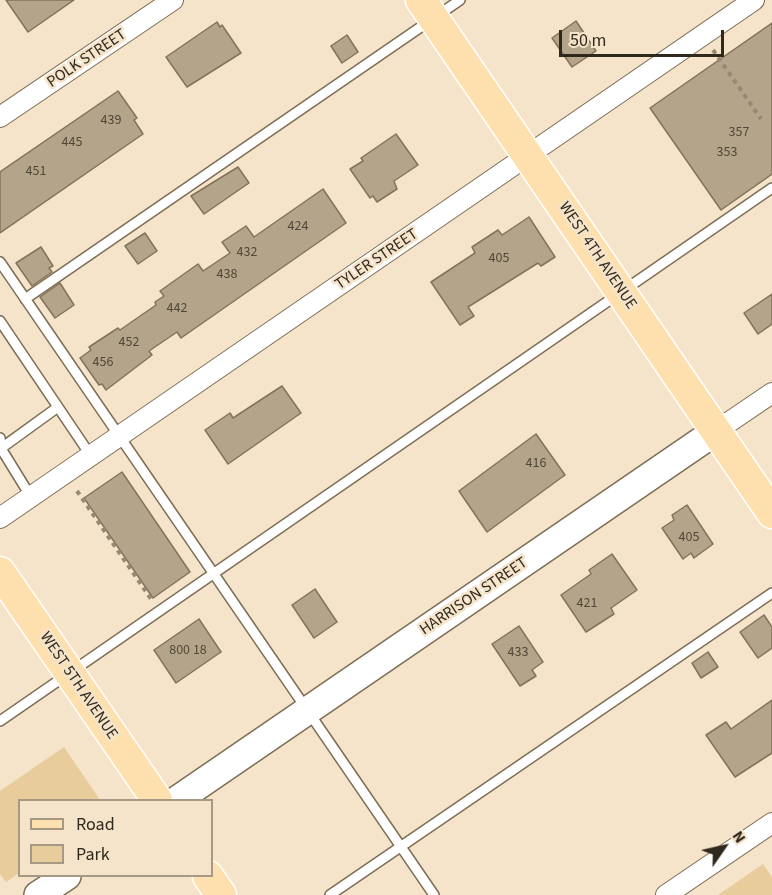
<!DOCTYPE html>
<style>
body{margin:0}
#map{position:relative;width:772px;height:895px;overflow:hidden;background:#f5e4c9;font-family:"Source Sans 3",sans-serif}
canvas{display:block}
.legend{position:absolute;left:18px;top:799px;width:195px;height:78px;box-sizing:border-box;background:#f5e4c9;border:2px solid #a59984;margin:0;padding:8px 10px;list-style:none;font-size:18px;color:#2e281d}
.legend li{display:flex;align-items:center;gap:12px;height:30px}
.legend b{width:30px;border:2px solid #a59984}
.north{position:absolute;left:694px;top:817px;width:60px;height:60px;-webkit-text-stroke:4px #f5e4c9;paint-order:stroke;rotate:56deg;font-size:16px;font-weight:700;line-height:24px;text-align:center;color:#2e281d}
.north::after{content:'';display:block;margin:auto;width:21px;height:27px;background:#2e281d;clip-path:polygon(50% 0,100% 100%,50% 72%,0 100%)}
.scale{position:absolute;left:559px;top:30px;width:165px;height:27px;box-sizing:border-box;border:3px solid #2e281d;border-top:0;padding-left:8px;font-size:18px;line-height:21px;white-space:nowrap;color:#2e281d;-webkit-text-stroke:4px #f5e4c9;paint-order:stroke}
</style>
<div id="map">
<canvas width="772" height="895"></canvas>
<ul class="legend">
<li><b style="height:8px;background:#fde0ad"></b>Road</li>
<li><b style="height:16px;background:#e8cc9c"></b>Park</li>
</ul>
<div class="north">N</div>
<div class="scale">50 m</div>
</div>
<script>
const context = document.querySelector('canvas').getContext('2d');
context.lineJoin = 'round';
function fillPath(path, color) { context.fillStyle = color; context.fill(path, 'evenodd'); }
const toPath = rows => new Path2D(rows.map(r => 'M' + r).join(''));
function stroke(path, color, width, dash) { context.strokeStyle = color; context.lineWidth = width; context.lineCap = dash ? 'butt' : 'round'; context.setLineDash(dash || []); context.stroke(path); }
function label(font, color, halo, rows, align = 'center') {
  context.font = font + ' "Source Sans 3",sans-serif'; context.lineWidth = 5; context.setLineDash([]); context.textBaseline = 'middle'; context.strokeStyle = halo; context.fillStyle = color; for (const [text, x, y, turn = 0] of rows) {
    context.save(); context.translate(x, y); context.rotate((+turn || 0) * Math.PI / 180); context.textAlign = isNaN(turn) ? turn : align; if (halo) context.strokeText(text, 0, 0); context.fillText(text, 0, 0); context.restore();
  }
}
fillPath(toPath([
 [64,747,100,800,20,800,19,873,6,882,0,874,0,791],
 [763,864,772,877,772,895,718,895]
]), '#e8cc9c');
const building = toPath([
 [6,0,74,0,28,32,6,0],
 [576,21,596,51,572,67,552,38,576,21],
 [217,22,220,27,222,25,241,53,187,87,166,57,217,22],
 [772,23,772,174,721,210,650,108,772,23],
 [347,35,358,52,342,63,331,46,347,35],
 [118,91,137,118,134,120,143,134,0,233,0,172,118,91],
 [396,134,418,165,394,181,397,189,377,202,373,196,370,198,350,169,363,161,361,158,396,134],
 [238,167,249,183,204,214,191,196,238,167],
 [323,189,346,223,181,338,177,332,149,351,152,355,106,390,102,384,99,385,80,358,91,350,89,347,118,328,120,330,156,305,155,302,164,296,160,291,198,264,203,271,230,253,222,242,246,226,254,237,323,189],
 [529,217,555,257,541,266,538,263,468,307,474,316,460,325,431,282,475,253,472,247,498,230,502,235,529,217],
 [145,233,157,251,138,264,125,246,145,233],
 [41,247,53,266,49,268,52,272,32,286,16,263,41,247],
 [60,283,74,305,55,318,40,297,60,283],
 [772,294,772,324,758,334,744,313,772,294],
 [282,386,301,413,228,464,205,430,230,413,233,418,282,386],
 [536,434,565,475,487,532,459,491,536,434],
 [122,472,190,572,153,598,84,498,122,472],
 [687,505,713,544,694,558,691,553,683,559,662,528,674,520,672,515,687,505],
 [612,554,637,590,611,608,614,614,586,632,561,595,591,574,589,570,612,554],
 [315,589,337,622,314,638,292,605,315,589],
 [764,615,772,627,772,648,758,658,740,632,764,615],
 [199,619,221,652,176,683,154,650,199,619],
 [519,626,543,662,532,670,536,676,520,686,492,644,519,626],
 [708,652,718,667,701,678,692,663,708,652],
 [772,700,772,753,735,777,706,735,726,722,731,729,772,700]
]);
fillPath(building, '#b4a58a');
stroke(building, '#82735a', 1.5);
const lane = toPath([
 [0,262,434,895],
 [25,299,460,0],
 [0,321,91,456],
 [0,438,2,450,31,497],
 [0,449,58,407],
 [0,721,772,188],
 [330,895,772,593]
]);
const street = toPath([
 [0,117,173,0],
 [716,431,772,393],
 [0,518,754,0],
 [666,895,772,823]
]);
const secondary = toPath([
 [177,800,716,431],
 [38,895,67,876]
]);
const primary = toPath([
 [421,0,772,513],
 [0,572,157,800],
 [208,876,221,895]
]);
stroke(lane, '#7c6d55', 12);
stroke(street, '#7c6d55', 22);
stroke(secondary, '#7c6d55', 30);
stroke(primary, '#fff', 33);
stroke(toPath([
 [713,50,761,119],
 [77,491,151,599]
]), '#958976', 4, [4.5, 4.5]);
stroke(lane, '#fff', 9);
stroke(street, '#fff', 20);
stroke(secondary, '#fff', 27);
stroke(primary, '#fde0ad', 30);
label('14px', '#504738', null, [
 ["439",111,121],
 ["357",739,133],
 ["445",72,143],
 ["353",727,153],
 ["451",36,172],
 ["424",298,227],
 ["432",247,253],
 ["405",499,259],
 ["438",227,275],
 ["442",177,309],
 ["452",129,343],
 ["456",103,363],
 ["416",536,464],
 ["405",689,538],
 ["421",587,604],
 ["800 18",188,651],
 ["433",518,653]
]);
label('16px', '#2e281d', '#f5e4c9', [
 ["POLK STREET",87,59,-34],
 ["WEST 4TH AVENUE",597,256,56],
 ["TYLER STREET",377,260,-34],
 ["HARRISON STREET",474,597,-34],
 ["WEST 5TH AVENUE",78,686,56]
]);
</script>
